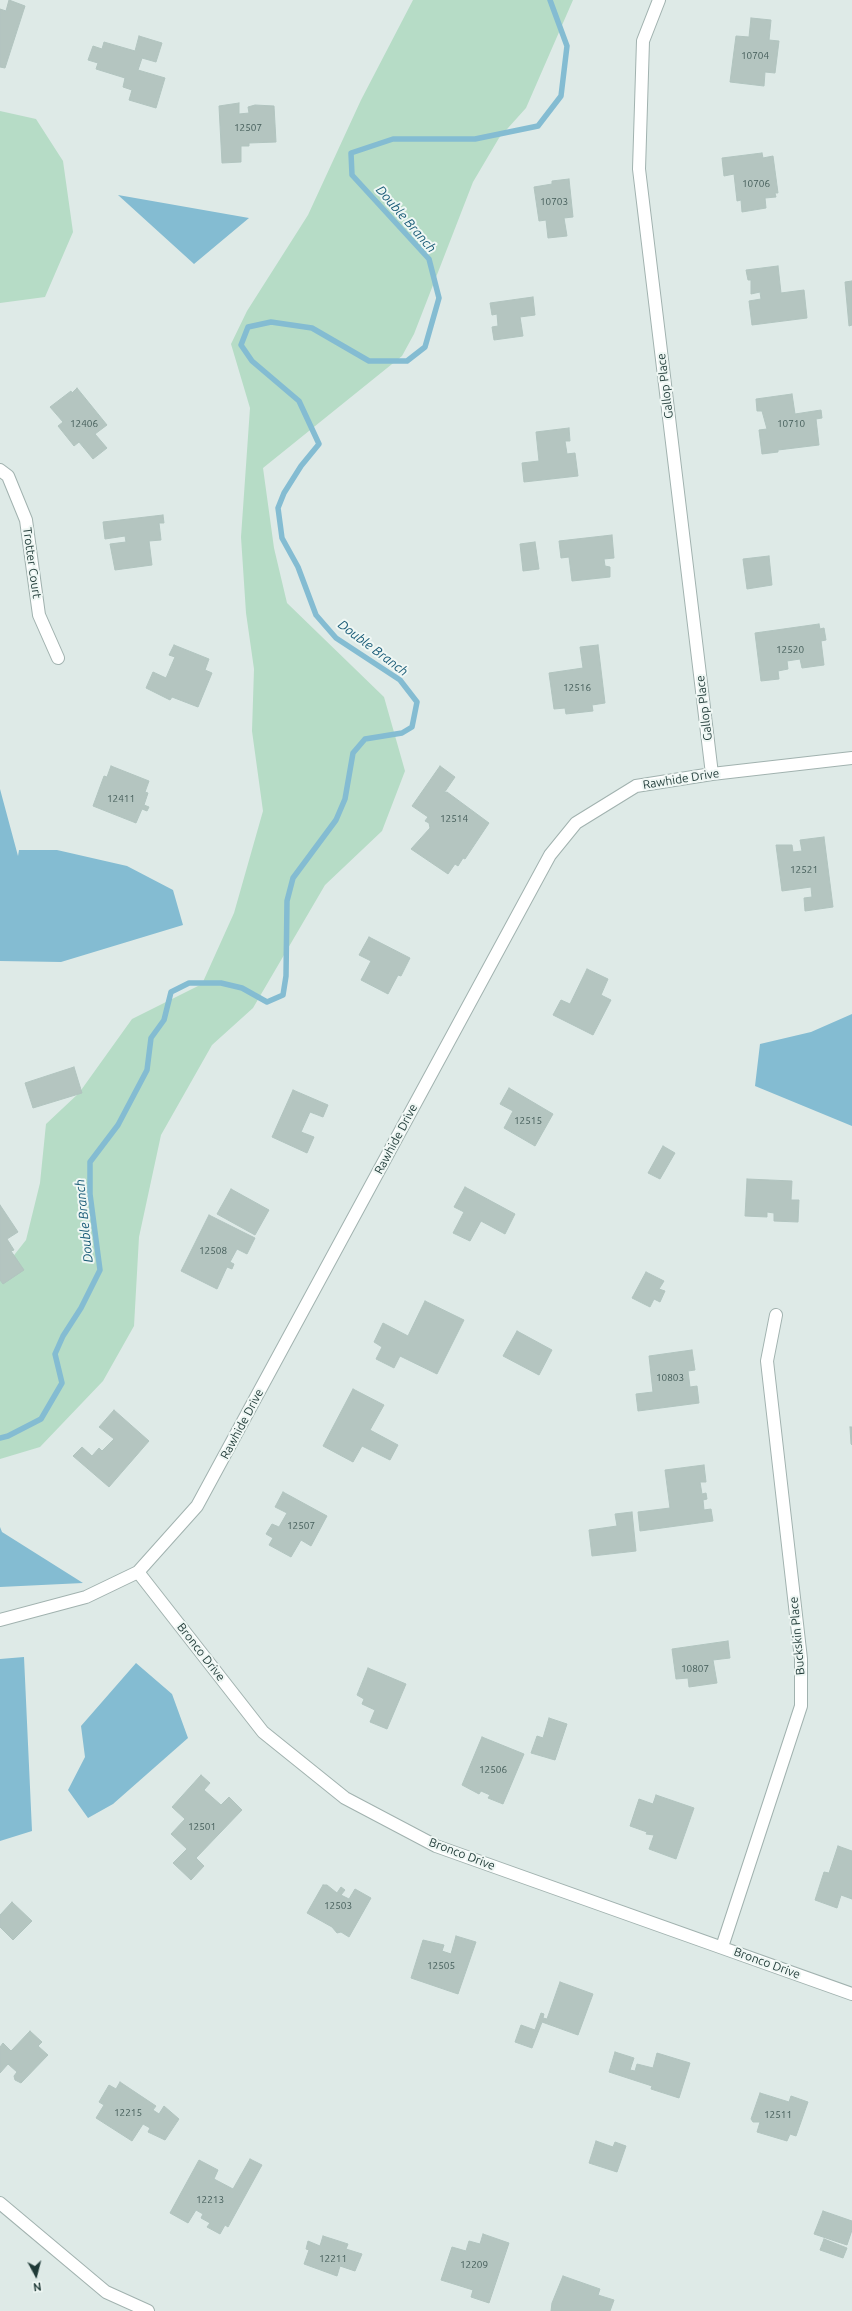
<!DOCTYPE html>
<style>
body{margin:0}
#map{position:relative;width:852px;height:2311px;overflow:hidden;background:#deeae7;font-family:Ubuntu,sans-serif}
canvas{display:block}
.north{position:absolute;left:16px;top:2255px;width:40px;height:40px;-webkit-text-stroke:3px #eff7f4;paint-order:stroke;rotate:173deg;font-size:11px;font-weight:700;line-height:16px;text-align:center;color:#1f3a37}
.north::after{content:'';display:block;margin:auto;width:14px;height:18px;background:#1f3a37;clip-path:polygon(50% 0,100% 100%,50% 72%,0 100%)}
</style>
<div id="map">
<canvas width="852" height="2311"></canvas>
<div class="north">N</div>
</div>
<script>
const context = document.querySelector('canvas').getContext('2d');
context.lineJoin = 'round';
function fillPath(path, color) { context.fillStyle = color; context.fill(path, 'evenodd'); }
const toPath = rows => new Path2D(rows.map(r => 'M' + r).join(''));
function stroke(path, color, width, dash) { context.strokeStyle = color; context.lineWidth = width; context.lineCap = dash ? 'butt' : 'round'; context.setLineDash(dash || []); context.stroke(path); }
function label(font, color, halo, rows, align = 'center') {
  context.font = font + ' Ubuntu,sans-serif'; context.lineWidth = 4; context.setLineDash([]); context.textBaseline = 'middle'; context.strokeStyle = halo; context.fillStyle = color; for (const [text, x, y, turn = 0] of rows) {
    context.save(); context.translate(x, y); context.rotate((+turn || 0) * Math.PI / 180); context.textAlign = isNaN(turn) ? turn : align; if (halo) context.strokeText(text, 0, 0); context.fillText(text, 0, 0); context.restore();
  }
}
fillPath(toPath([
 [413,0,573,0,526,108,499,138,473,182,414,334,402,356,263,468,274,548,287,603,384,697,405,771,382,831,325,885,253,1008,212,1045,161,1135,139,1237,134,1326,103,1381,40,1447,0,1459,0,1273,26,1240,40,1183,46,1124,79,1093,132,1019,202,984,234,913,263,811,252,731,254,669,246,613,241,537,250,408,231,344,247,311,308,215,361,100],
 [0,111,36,119,63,161,73,232,45,297,0,303]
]), '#b6dcc6');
fillPath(toPath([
 [118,195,249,218,194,264],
 [0,789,18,856,19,850,57,850,127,866,173,890,183,925,61,962,0,961],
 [852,1014,852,1126,755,1086,760,1044,811,1032],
 [0,1527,2,1532,83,1583,0,1587],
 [24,1657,32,1831,0,1841,0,1659],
 [136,1663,172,1694,188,1738,113,1804,88,1818,68,1790,85,1757,81,1726]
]), '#84bcd2');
stroke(toPath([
 [0,1438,8,1436,41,1419,62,1383,55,1354,63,1336,81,1308,100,1270,90,1194,90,1162,118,1125,147,1070,151,1038,164,1020,171,992,189,983,221,983,242,988,267,1002,283,995,286,976,287,901,293,878,336,820,345,799,353,753,365,739,402,733,412,727,417,702,400,680,336,638,316,615,298,567,282,538,278,508,284,493,301,466,319,444,299,401,252,361,241,345,248,327,271,322,312,328,369,361,407,361,425,347,439,298,429,259,352,175,351,153,393,139,475,139,538,126,561,96,567,46,550,0]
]), '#84bcd2', 5.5);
const building = toPath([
 [9,0,25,6,5,68,0,67,0,9,6,11,9,0],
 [751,18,771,20,769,40,779,41,775,73,765,72,764,86,730,82,736,36,749,37,751,18],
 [139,36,162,43,156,62,142,58,138,70,165,78,156,108,129,100,132,90,123,87,125,78,96,69,98,63,88,60,93,46,102,49,104,42,135,51,139,36],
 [239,103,239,114,249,113,248,107,255,105,274,106,276,142,249,143,249,146,241,146,241,162,222,163,219,106,239,103],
 [762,153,763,158,773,156,778,193,775,193,776,197,765,198,766,208,742,212,741,200,737,201,734,174,724,176,722,158,762,153],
 [569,179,573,217,564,218,567,236,548,238,546,220,539,221,534,187,552,184,552,181,569,179],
 [778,266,781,293,804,290,807,318,752,325,749,301,761,299,760,292,751,294,751,280,748,280,746,270,778,266],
 [852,281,852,325,849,326,845,282,852,281],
 [533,297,535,315,520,317,523,336,494,340,492,327,498,326,497,314,492,315,490,303,533,297],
 [77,388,107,425,95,434,107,448,93,459,79,442,74,446,58,426,63,422,50,407,71,391,72,393,77,388],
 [792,394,795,414,821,410,822,418,816,419,819,445,778,450,778,452,762,454,759,430,767,429,762,411,757,411,756,399,792,394],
 [569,428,570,441,565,441,567,454,575,453,578,476,524,482,522,463,539,461,536,432,569,428],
 [163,515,164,523,159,523,161,540,149,541,152,565,115,570,110,544,126,542,125,536,105,539,103,522,163,515],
 [612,535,614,558,604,559,605,566,610,567,610,577,572,581,569,557,561,558,559,541,612,535],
 [535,542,539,569,523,571,520,544,535,542],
 [769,556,772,585,747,589,743,559,769,556],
 [819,624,820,629,824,628,826,640,821,641,824,665,802,668,800,659,787,661,788,669,778,671,779,679,761,681,755,633,819,624],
 [174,645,209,659,205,670,212,673,198,707,172,697,170,700,146,688,153,672,166,678,175,657,169,655,174,645],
 [598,645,605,703,592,705,593,711,566,714,565,708,554,709,549,673,583,668,580,647,598,645],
 [111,766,149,781,145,792,148,793,144,805,149,807,147,811,142,809,136,823,93,806,104,776,107,777,111,766],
 [440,766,455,777,444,793,447,792,489,823,465,859,463,858,458,866,455,864,448,874,411,849,430,828,429,823,425,821,428,817,412,806,440,766],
 [824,837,833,907,805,911,804,898,812,897,811,887,782,891,776,845,792,845,793,852,802,851,800,840,824,837],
 [369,937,410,958,401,976,398,975,388,994,361,980,371,961,359,955,369,937],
 [587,969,608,979,601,995,611,1000,593,1035,553,1015,561,1000,570,1004,587,969],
 [74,1067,82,1093,33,1108,25,1083,74,1067],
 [509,1088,553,1114,535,1146,504,1128,513,1111,500,1104,509,1088],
 [293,1090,328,1105,323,1117,310,1112,301,1132,314,1137,307,1153,272,1137,293,1090],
 [663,1146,675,1153,660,1179,648,1173,663,1146],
 [747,1179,792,1181,791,1200,799,1200,798,1222,774,1221,774,1213,767,1212,767,1217,745,1216,747,1179],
 [465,1187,515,1214,505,1234,481,1221,470,1241,453,1233,464,1212,454,1207,465,1187],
 [231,1189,269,1210,255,1235,217,1214,231,1189],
 [0,1205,18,1232,7,1239,14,1250,11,1251,24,1270,3,1284,0,1280,0,1205],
 [209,1215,255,1238,247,1254,237,1249,230,1262,234,1264,232,1269,227,1267,217,1289,181,1271,209,1215],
 [646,1272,664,1281,659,1289,665,1291,660,1302,654,1299,650,1307,632,1298,646,1272],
 [425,1301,464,1320,437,1374,400,1356,394,1368,376,1359,382,1347,374,1342,383,1323,408,1336,425,1301],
 [517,1331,552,1350,539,1375,503,1356,517,1331],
 [692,1350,695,1370,688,1371,690,1387,697,1386,699,1403,638,1411,636,1394,653,1392,649,1356,692,1350],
 [353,1389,384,1405,370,1430,398,1445,390,1460,362,1446,353,1462,323,1446,353,1389],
 [114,1410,149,1441,109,1487,73,1456,82,1447,92,1456,99,1448,102,1451,114,1439,99,1427,114,1410],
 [850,1427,852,1427,852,1445,851,1444,850,1427],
 [704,1465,706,1482,700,1482,702,1494,706,1493,707,1499,703,1500,704,1510,711,1509,713,1521,640,1531,638,1512,670,1508,665,1470,704,1465],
 [283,1492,327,1516,311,1546,301,1540,291,1557,269,1545,273,1538,266,1534,272,1524,279,1527,287,1513,275,1507,283,1492],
 [632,1512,636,1551,592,1556,589,1530,617,1526,615,1514,632,1512],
 [728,1641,730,1658,713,1660,717,1683,689,1687,688,1678,676,1679,672,1649,728,1641],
 [368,1668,406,1684,387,1729,370,1722,375,1710,362,1704,364,1699,357,1695,368,1668],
 [549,1718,567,1724,555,1760,531,1753,537,1736,543,1738,549,1718],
 [482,1737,524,1754,503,1804,488,1798,490,1795,481,1791,479,1794,462,1785,482,1737],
 [201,1775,210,1783,204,1790,221,1805,229,1797,242,1810,196,1858,204,1866,191,1880,173,1863,187,1849,171,1834,185,1819,172,1807,201,1775],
 [656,1795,694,1808,676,1859,649,1849,654,1835,646,1834,647,1832,630,1826,639,1799,653,1804,656,1795],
 [838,1846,852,1851,852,1899,841,1895,837,1908,815,1900,824,1872,829,1873,838,1846],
 [323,1885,327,1885,337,1893,341,1887,345,1890,341,1895,349,1899,355,1889,371,1898,349,1937,341,1932,337,1933,332,1927,307,1913,323,1885],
 [12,1902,32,1921,13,1940,0,1927,0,1915,12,1902],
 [456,1936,476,1942,458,1994,411,1978,423,1940,444,1945,442,1951,451,1954,456,1936],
 [560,1982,593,1994,578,2035,542,2022,532,2048,515,2042,521,2025,535,2030,541,2013,544,2014,543,2018,547,2019,560,1982],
 [30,2031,42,2042,38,2046,48,2055,21,2083,15,2080,14,2076,17,2072,8,2064,0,2073,0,2047,3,2043,11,2051,30,2031],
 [615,2052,634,2058,630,2070,635,2071,637,2064,653,2068,657,2053,690,2063,679,2098,651,2089,652,2086,609,2072,615,2052],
 [120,2082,156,2106,153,2110,159,2114,164,2106,179,2119,165,2140,148,2132,150,2128,143,2124,132,2141,96,2118,104,2105,99,2102,109,2085,116,2089,120,2082],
 [760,2093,789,2102,791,2096,808,2102,796,2136,790,2134,787,2141,757,2132,760,2122,753,2122,751,2119,760,2093],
 [596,2141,613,2147,615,2142,626,2146,617,2172,589,2163,596,2141],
 [250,2159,262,2165,228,2227,225,2225,220,2234,207,2227,210,2223,201,2218,203,2214,196,2210,188,2223,170,2213,199,2160,218,2170,214,2179,233,2189,250,2159],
 [823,2211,852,2221,852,2230,847,2245,814,2234,823,2211],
 [483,2234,509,2243,489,2303,471,2297,473,2290,441,2280,452,2247,466,2251,469,2241,480,2244,483,2234],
 [323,2236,348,2244,346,2249,362,2254,355,2271,340,2266,337,2276,304,2264,309,2250,306,2249,308,2241,320,2246,323,2236],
 [824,2239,847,2248,843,2258,820,2250,824,2239],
 [563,2276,600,2289,598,2295,614,2300,610,2311,551,2311,552,2303,563,2276]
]);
fillPath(building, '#b4c5c0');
stroke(building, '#b1c4bf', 1);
const minor = toPath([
 [659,0,643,41,639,169,712,774],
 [0,470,8,476,26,520,39,615,58,658],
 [138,1572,263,1732,345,1798,436,1846,852,1994],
 [0,1620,86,1597,138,1572,197,1506,550,855,576,823,636,786,712,774,852,758],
 [722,1947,801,1706,801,1659,767,1361,776,1315]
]);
const tertiary = toPath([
 [0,2203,106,2292,148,2311]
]);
stroke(minor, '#a1b2af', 14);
stroke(tertiary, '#a1b2af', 14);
stroke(minor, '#fff', 12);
stroke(tertiary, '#fff', 12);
label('10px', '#445d59', null, [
 ["10704",755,56],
 ["12507",248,128],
 ["10706",756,184],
 ["10703",554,202],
 ["12406",84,424],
 ["10710",791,424],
 ["12520",790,650],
 ["12516",577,688],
 ["12411",121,799],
 ["12514",454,819],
 ["12521",804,870],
 ["12515",528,1121],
 ["12508",213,1251],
 ["10803",670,1378],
 ["12507",301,1526],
 ["10807",695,1669],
 ["12506",493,1770],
 ["12501",202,1827],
 ["12503",338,1906],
 ["12505",441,1966],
 ["12215",128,2113],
 ["12511",778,2115],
 ["12213",210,2200],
 ["12211",333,2259],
 ["12209",474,2265]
]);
label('12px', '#1f3a37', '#eff7f4', [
 ["Gallop Place",665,386,-97],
 ["Trotter Court",32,563,82],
 ["Gallop Place",704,708,-97],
 ["Rawhide Drive",681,779,-9],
 ["Rawhide Drive",396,1139,-62],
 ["Rawhide Drive",242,1424,-62],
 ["Buckskin Place",797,1636,-95],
 ["Bronco Drive",201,1652,52],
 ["Bronco Drive",462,1854,21],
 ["Bronco Drive",767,1963,20]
]);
label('italic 13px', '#195b77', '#eff7f4', [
 ["Double Branch",406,219,49],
 ["Double Branch",373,648,37],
 ["Double Branch",84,1221,-96]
]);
</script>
